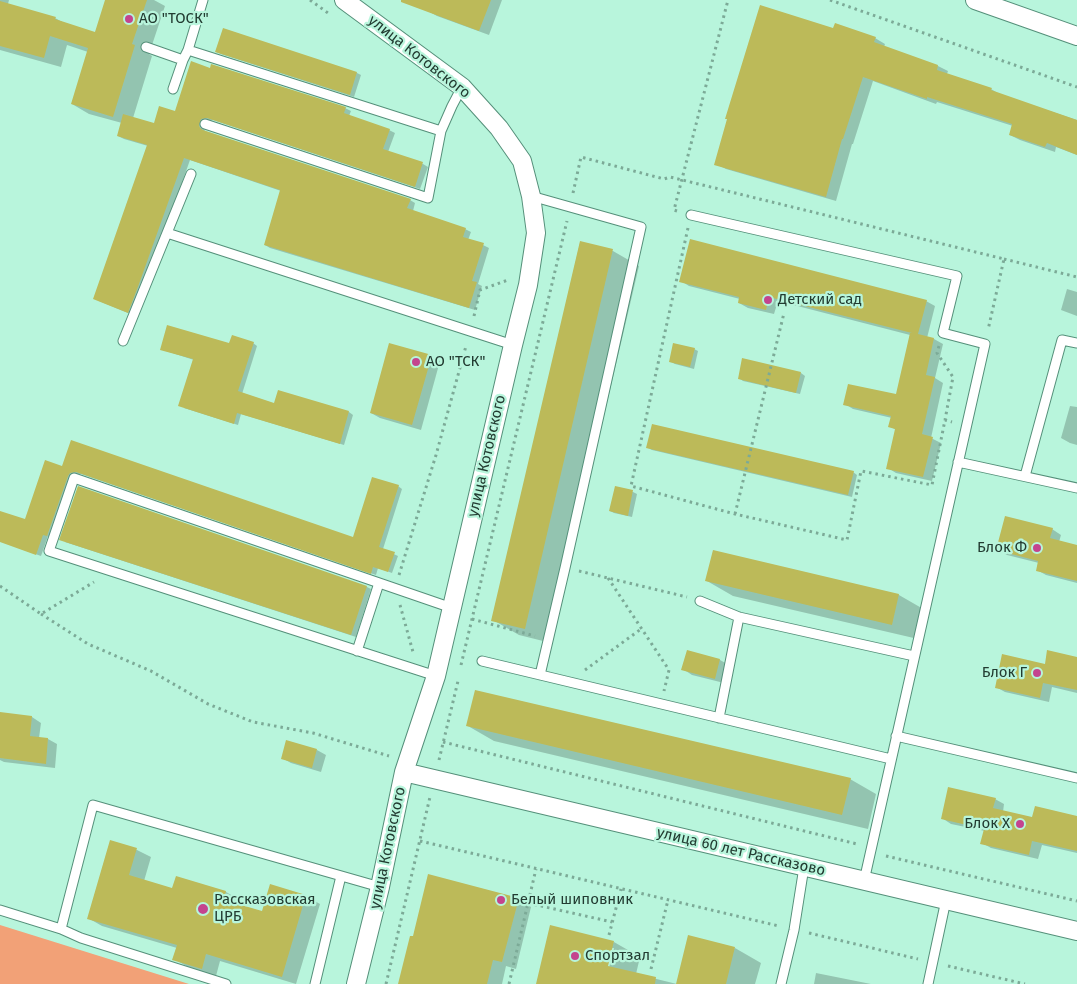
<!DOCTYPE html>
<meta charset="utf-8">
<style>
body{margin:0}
canvas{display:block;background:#b8f5dc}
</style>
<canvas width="1077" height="984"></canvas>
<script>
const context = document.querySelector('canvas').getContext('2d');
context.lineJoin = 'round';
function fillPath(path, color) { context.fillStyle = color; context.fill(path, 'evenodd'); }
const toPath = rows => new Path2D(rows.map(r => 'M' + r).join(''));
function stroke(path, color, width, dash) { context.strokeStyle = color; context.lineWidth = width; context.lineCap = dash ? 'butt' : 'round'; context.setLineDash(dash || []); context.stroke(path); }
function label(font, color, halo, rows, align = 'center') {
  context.font = font + ' "Fira Sans",sans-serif'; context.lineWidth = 4.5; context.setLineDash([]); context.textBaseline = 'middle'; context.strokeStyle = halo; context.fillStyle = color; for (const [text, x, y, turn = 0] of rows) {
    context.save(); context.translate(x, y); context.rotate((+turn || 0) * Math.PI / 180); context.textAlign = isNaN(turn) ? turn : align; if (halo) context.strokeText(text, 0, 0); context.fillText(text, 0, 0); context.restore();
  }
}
fillPath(toPath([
 [0,925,189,984,0,984]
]), '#f2a177');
fillPath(toPath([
 [0,0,9,0,8,4,55,18,64,23,95,33,107,0,154,0,165,6,149,54,152,56,133,118,155,124,176,112,345,108,351,111,349,116,389,130,395,133,388,152,423,164,428,167,420,189,213,120,207,122,204,128,205,132,410,200,415,203,413,211,465,229,471,232,468,240,483,245,489,248,478,284,482,286,475,310,270,248,265,245,281,191,190,160,145,287,133,315,99,301,148,146,124,139,118,136,122,123,89,114,72,104,88,52,67,45,61,67,0,50],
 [432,0,502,0,489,35,437,16,428,11],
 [224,29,357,73,361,75,354,97,221,54,217,52],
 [834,29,875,38,885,44,884,47,938,66,948,71,947,74,991,89,1001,95,1077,120,1077,155,1056,147,1055,152,1020,140,1010,135,1013,126,937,102,936,104,873,81,853,144,852,144,836,201,726,169,716,164],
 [580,243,613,251,639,266,551,643,519,635,493,620],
 [681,281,926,301,935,306,927,338,934,339,943,344,935,378,943,383,931,438,941,443,932,481,896,473,888,468,896,430,890,426,892,418,853,409,845,404,897,396,910,335,778,301,774,314,748,308,739,303,740,299,689,286],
 [1067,289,1077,292,1077,316,1061,310],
 [253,343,257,346,242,394,275,405,279,392,349,412,353,415,344,445,241,414,238,425,184,408,194,360,166,351],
 [694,349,698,351,694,369,675,364,671,362],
 [431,356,440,361,421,430,380,418,371,413],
 [801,373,805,376,800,394,743,381,739,378],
 [1070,406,1077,407,1077,445,1070,443,1061,438],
 [648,448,853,472,857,475,852,497,652,450],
 [63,468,354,539,398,486,402,489,383,549,398,556,392,573,378,568,376,575,81,474,75,475,52,538,48,536,41,556,21,549,0,535,0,512,26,520],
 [79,488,367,587,371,589,356,637,65,542],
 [616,488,633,492,637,494,632,517,614,513,610,511],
 [1052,529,1061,535,1059,542,1077,546,1077,583,1046,575,1037,570,1039,563,1007,555,998,550],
 [713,552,899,595,925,610,918,639,733,596,707,581],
 [688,651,720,660,729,665,724,683,692,675,683,669],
 [1077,658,1077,693,1052,687,1049,702,1005,692,996,687,1046,665],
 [0,714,32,717,41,723,39,738,48,739,57,744,55,768,4,762,0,760],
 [468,726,850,779,876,794,868,829,494,741],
 [317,750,326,755,321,772,291,763,282,758],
 [995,799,1004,804,1003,812,1033,819,1077,817,1077,853,1042,845,1038,859,991,848,982,843,985,831,951,824,942,818],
 [110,842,137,850,151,857,144,881,173,889,176,878,226,892,240,900,238,905,263,912,271,885,306,896,320,904,296,984,220,961,216,976,188,967,174,959,177,948,102,926,88,918],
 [518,899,531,907,516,969,506,966,502,984,399,984,413,938],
 [614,942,640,957,636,974,677,984,735,948,761,963,755,984,537,984],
 [611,948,614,948,608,972,605,971],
 [816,973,871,984,814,984]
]), '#0003');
fillPath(toPath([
 [105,0,147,0,132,44,135,45,113,117,71,104,88,48,50,36,44,58,0,46,0,1,56,17,55,19,95,32],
 [401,0,491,0,479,31,401,2],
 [760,5,833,28,835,23,876,37,874,42,938,65,937,70,992,88,991,90,1077,120,1077,155,1047,143,1045,147,1009,135,1012,124,927,97,927,99,863,77,843,139,842,139,826,197,714,165,727,119,725,119],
 [223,28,357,72,350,95,215,52],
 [191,61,210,68,211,64,346,107,344,113,390,129,383,149,423,162,415,187,207,118,201,119,199,125,200,128,203,130,411,199,407,208,466,228,463,237,484,243,472,281,477,282,469,308,264,245,280,190,184,158,139,284,128,313,93,299,147,145,117,136,123,114,154,123,159,106,175,111],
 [690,239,927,300,918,334,934,338,926,375,935,377,922,434,933,437,923,477,886,469,895,429,888,427,891,416,843,405,848,384,896,394,910,333,912,333,769,297,766,310,738,303,739,297,679,282],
 [580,241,613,249,525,629,491,621],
 [167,325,229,343,232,335,254,342,238,391,274,403,278,390,349,411,340,444,237,413,234,424,178,406,193,359,160,350],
 [389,343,432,355,412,425,370,413],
 [673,343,695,348,690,367,669,362],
 [742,358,801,372,796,393,738,379],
 [652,424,854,471,848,495,646,448],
 [71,440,353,537,372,477,399,485,379,547,395,552,388,572,373,567,371,574,76,472,70,473,68,476,47,536,43,535,36,555,0,542,0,511,25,519,45,460,62,466],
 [78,486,367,586,351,635,59,540],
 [615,486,633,490,628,516,609,511],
 [1005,516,1053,528,1050,538,1077,545,1077,581,1036,571,1038,561,996,550],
 [713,550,899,594,892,625,705,581],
 [687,650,720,659,715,679,681,670],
 [1047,650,1077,657,1077,690,1043,683,1040,698,995,688,1002,654,1045,664],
 [475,690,851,778,842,815,466,726],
 [0,712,32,716,30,736,48,738,46,764,0,758],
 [286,740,317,749,312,768,281,759],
 [948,787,996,798,993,808,1032,817,1035,806,1077,816,1077,851,1032,841,1029,855,980,844,984,829,941,819],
 [110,840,137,848,129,875,172,888,176,876,226,891,224,900,262,911,270,884,306,895,282,977,206,954,202,969,172,960,177,945,87,919],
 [428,874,519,898,502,962,493,960,487,984,398,984,410,936,413,936],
 [550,925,614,941,608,966,656,977,655,984,536,984],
 [688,935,735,947,726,984,676,984]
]), '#bcba59');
const service = toPath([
 [146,47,183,60],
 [188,50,441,131],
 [173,89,183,60,188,50,203,0],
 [205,124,428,198,441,131,452,106,462,87],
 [531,196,641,227,565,568,540,675],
 [691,215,957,276,943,333,985,344,864,881],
 [167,233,513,345],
 [123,341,191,174],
 [958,462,1077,488],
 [1025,476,1062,340,1077,343],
 [700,601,739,617,914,656],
 [357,651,379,583],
 [482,661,891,759],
 [436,676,49,551,74,478,452,608],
 [719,718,739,617],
 [896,736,1077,778],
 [0,910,61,929],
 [226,984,81,938,61,929,93,805,380,887],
 [315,984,341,876],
 [781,984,794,930,804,867],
 [928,984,946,900]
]);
const minor = toPath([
 [344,0,462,87,499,128,522,161,531,196,536,233,528,285,513,345,436,676,404,772,380,887,356,984],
 [975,0,1077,36],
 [404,772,1077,931]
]);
stroke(service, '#55907a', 11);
stroke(minor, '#55907a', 20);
stroke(toPath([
 [310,0,328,13],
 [830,0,1077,87],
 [573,193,581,157,664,179,670,177,1004,259,988,330],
 [677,211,674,210,728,0],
 [688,228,631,486,735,514,847,540,861,471,932,485,945,420,952,422],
 [1004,259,1077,277],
 [474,316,480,290,508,280],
 [939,346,937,353,953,377,945,420],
 [735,514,784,313],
 [579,571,687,597],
 [399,575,436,455,466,346],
 [608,578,669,670,664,691],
 [0,586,41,614,94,582],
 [400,605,413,652],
 [41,614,88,644,151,671,208,704,253,722,313,733,389,756],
 [472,619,535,636],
 [461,665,567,221],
 [585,670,641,629],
 [443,742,857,844],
 [439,760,458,681],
 [420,841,779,926],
 [886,856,1077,901],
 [528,903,612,922],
 [809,933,918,959],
 [609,935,621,889],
 [948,966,1025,984],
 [651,969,668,900],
 [386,984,430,797],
 [509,984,536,869]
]), '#7caa97', 3, [2.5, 4]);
stroke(service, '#fff', 9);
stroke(minor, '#fff', 18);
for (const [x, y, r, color] of [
 [129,19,5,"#c4448e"],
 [768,300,5,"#c4448e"],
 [416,362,5,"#c4448e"],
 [1037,548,5,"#c4448e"],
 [1037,673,5,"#c4448e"],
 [1020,824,5,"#c4448e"],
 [501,900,5,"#c4448e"],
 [203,909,6,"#c4448e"],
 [575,956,5,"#c4448e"]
]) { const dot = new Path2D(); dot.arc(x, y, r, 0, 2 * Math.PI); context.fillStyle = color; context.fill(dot); stroke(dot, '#b8f5dc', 2); }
label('15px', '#223b31', '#b8f5dc', [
 ["АО \"ТОСК\"",139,19],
 ["Детский сад",778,300],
 ["АО \"ТСК\"",426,362],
 ["Блок Ф",1027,548,"right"],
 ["Блок Г",1027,673,"right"],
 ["Блок Х",1010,824,"right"],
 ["Рассказовская",214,900],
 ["ЦРБ",214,917],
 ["Белый шиповник",511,900],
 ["Спортзал",585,956]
], 'left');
label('15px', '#223b31', '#b8f5dc', [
 ["улица Котовского",419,57,38],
 ["улица Котовского",487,456,-77],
 ["улица Котовского",388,848,-78],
 ["улица 60 лет Рассказово",741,852,13]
]);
</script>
